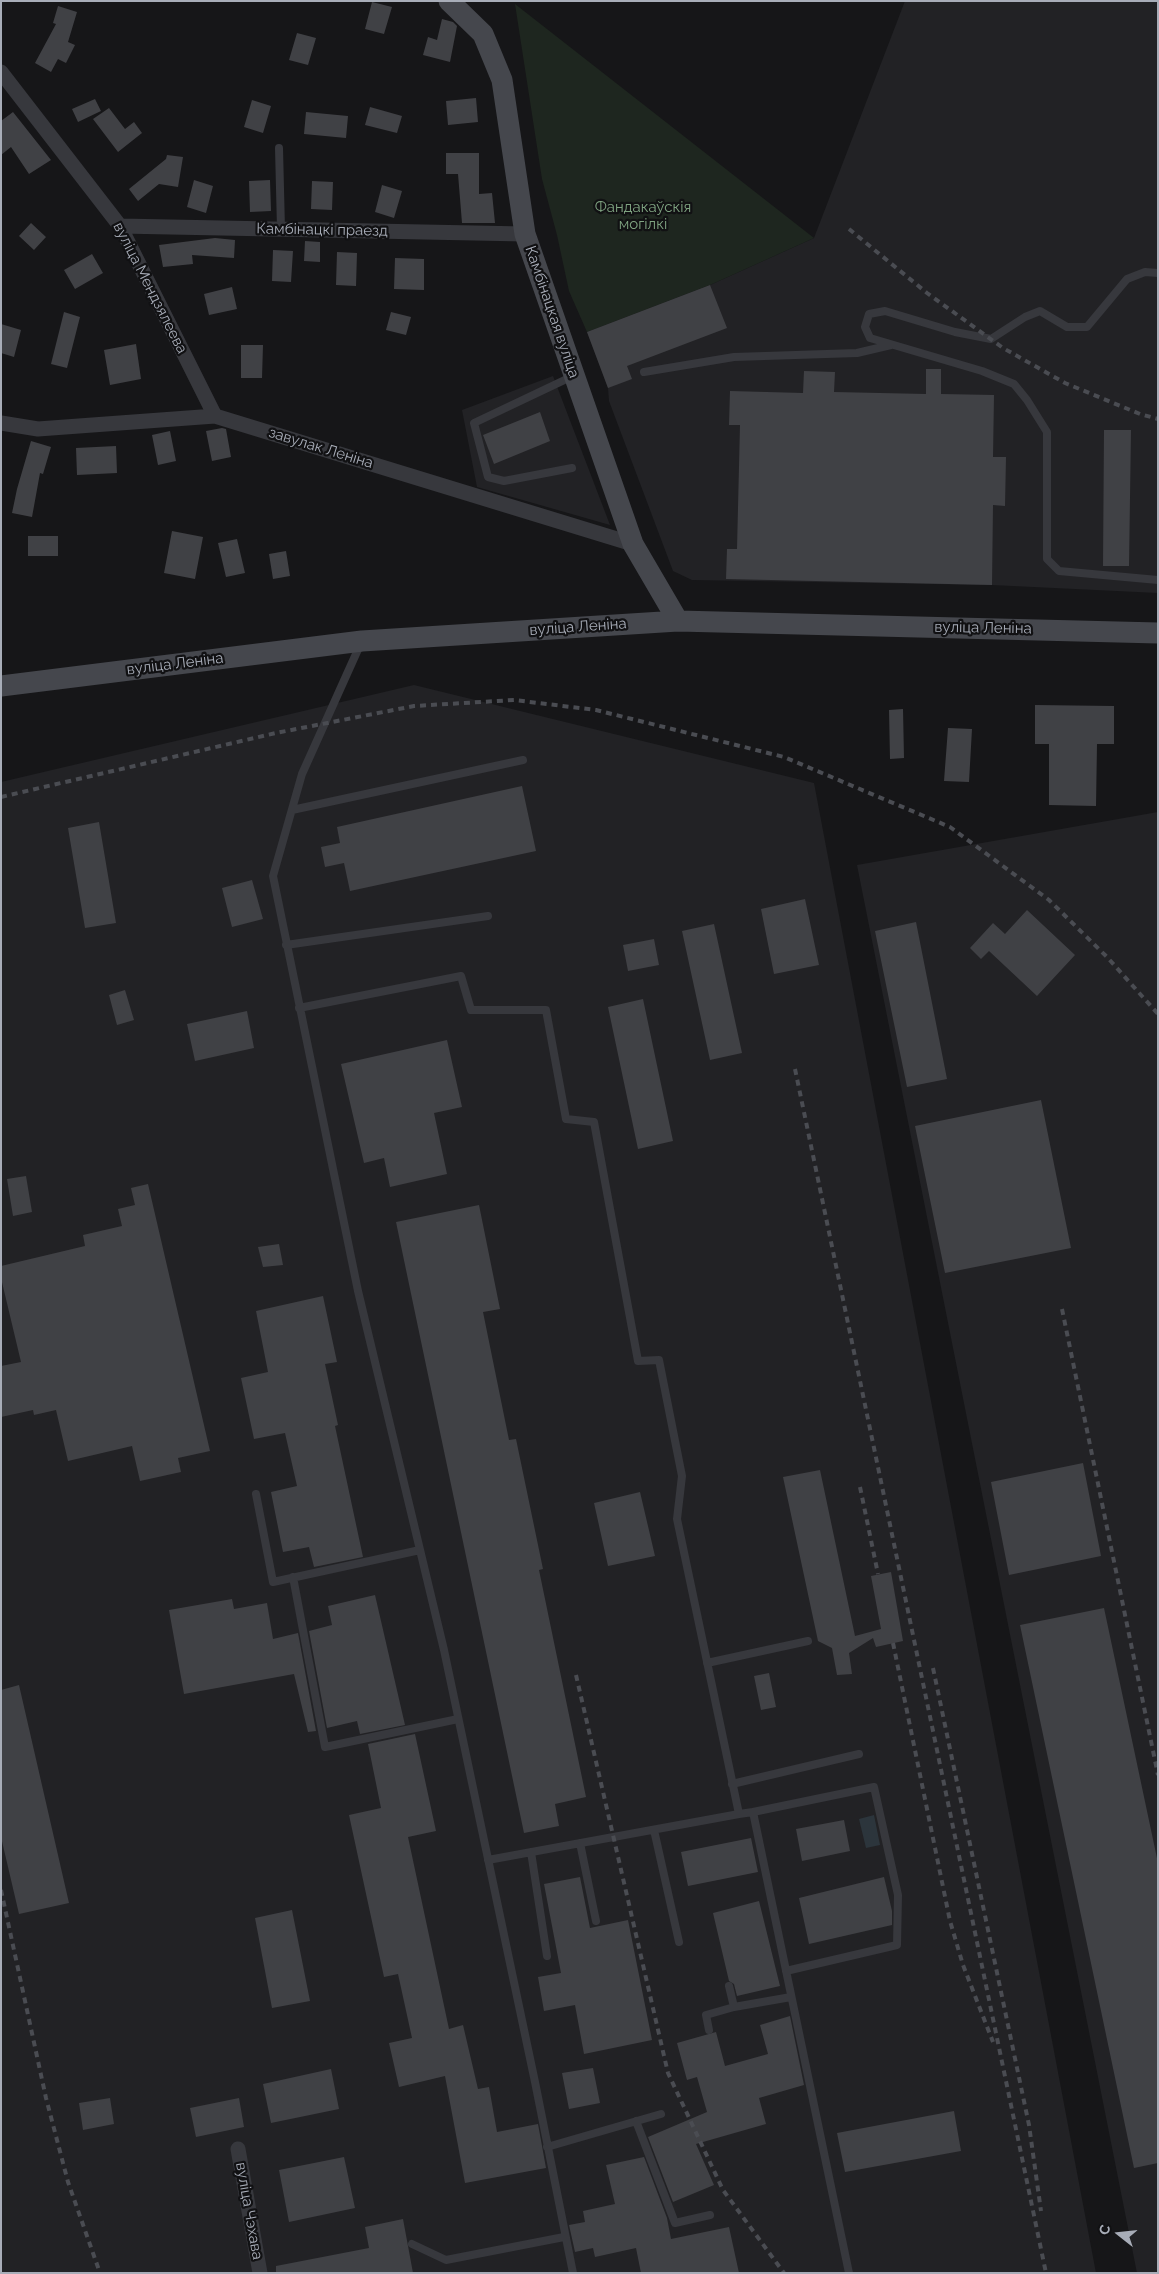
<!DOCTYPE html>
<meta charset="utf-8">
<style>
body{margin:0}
#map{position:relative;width:1159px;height:2274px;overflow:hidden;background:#161618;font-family:Raleway,sans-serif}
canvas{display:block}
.frame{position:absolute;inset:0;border:2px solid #a8adb8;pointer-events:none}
.north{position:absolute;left:1094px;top:2209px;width:50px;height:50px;-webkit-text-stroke:4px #111113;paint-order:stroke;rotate:286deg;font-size:14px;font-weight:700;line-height:20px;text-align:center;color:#a8adb8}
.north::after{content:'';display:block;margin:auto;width:18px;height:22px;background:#a8adb8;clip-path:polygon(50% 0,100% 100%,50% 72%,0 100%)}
</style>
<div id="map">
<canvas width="1159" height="2274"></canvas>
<div class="frame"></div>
<div class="north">С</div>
</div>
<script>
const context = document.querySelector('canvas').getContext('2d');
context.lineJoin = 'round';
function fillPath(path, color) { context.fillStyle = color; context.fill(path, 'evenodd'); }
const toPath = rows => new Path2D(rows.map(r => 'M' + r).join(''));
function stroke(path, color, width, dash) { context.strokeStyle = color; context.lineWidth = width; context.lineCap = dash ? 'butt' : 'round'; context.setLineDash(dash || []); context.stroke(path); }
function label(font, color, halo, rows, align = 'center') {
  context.font = font + ' Raleway,sans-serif'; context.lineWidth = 4.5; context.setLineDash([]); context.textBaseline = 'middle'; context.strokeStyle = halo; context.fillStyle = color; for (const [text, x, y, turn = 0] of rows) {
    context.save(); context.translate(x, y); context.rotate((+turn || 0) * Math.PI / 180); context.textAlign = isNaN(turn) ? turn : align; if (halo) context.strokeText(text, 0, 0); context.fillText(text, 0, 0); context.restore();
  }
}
fillPath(toPath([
 [905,1,1158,1,1158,593,992,585,692,580,673,571,609,401,608,388,587,332,710,285,814,238],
 [553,376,610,525,477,487,462,410],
 [414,685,814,783,1096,2273,1,2273,1,782],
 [1158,812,1158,2273,1137,2273,857,865]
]), '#222225');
fillPath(toPath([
 [515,4,814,238,710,285,587,332,569,291,557,235,542,179]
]), '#1e261f');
fillPath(toPath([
 [874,1815,880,1845,866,1848,859,1819]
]), '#2c353c');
fillPath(toPath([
 [372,2,392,7,384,34,365,29],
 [58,6,77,12,68,42,75,45,66,63,58,59,51,72,35,63,56,24,53,23],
 [442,19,453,22,457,26,450,62,423,55,428,37,437,40],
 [297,33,316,38,308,65,289,60],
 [476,98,478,122,448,125,446,101],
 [95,99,101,111,78,122,72,109],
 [252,100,271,106,263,133,244,127],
 [370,107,402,116,397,133,365,125],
 [109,108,125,129,134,122,142,133,118,152,93,119],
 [13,112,51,160,29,174,11,147,1,155,1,121],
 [306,112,348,116,346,138,304,134],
 [446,153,479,153,479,194,492,193,495,223,462,223,458,174,446,174],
 [167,155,183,157,178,187,159,184,138,201,129,189,166,159],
 [194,180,213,186,206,213,187,207],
 [270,180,271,211,250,212,249,181],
 [312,181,333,182,332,210,311,209],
 [382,185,402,191,394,218,375,212],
 [31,223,46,237,34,250,19,236],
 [215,238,235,240,234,258,192,255,193,264,163,267,159,245],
 [305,241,320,242,320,262,304,261],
 [273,250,293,251,291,282,272,281],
 [337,252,357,253,356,286,336,285],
 [92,254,103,273,75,289,64,270],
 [395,258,424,259,424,290,394,289],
 [710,285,727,328,627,366,632,379,608,388,587,332],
 [232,287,237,309,209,315,204,294],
 [64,312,80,317,67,368,51,364],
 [391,312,411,317,406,335,386,330],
 [1,324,21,330,14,357,1,353],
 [136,344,141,379,110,385,104,350],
 [241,345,263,345,262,378,241,378],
 [926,369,941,369,941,394,994,395,993,457,1006,457,1005,506,993,505,992,585,726,579,727,549,737,549,740,425,729,425,730,391,803,393,804,371,835,372,834,392,926,394],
 [540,412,550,441,494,464,483,435],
 [222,428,226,429,231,457,212,461,206,431],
 [1104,430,1131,430,1129,566,1103,566],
 [170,431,176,461,158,465,152,435],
 [31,441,51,447,43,474,40,473,32,517,12,513,17,489],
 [116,446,117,473,77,475,76,448],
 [172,531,203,537,195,579,164,573],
 [28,536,58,536,58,556,28,556],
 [237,539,245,573,226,577,218,543],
 [286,551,290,576,273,579,269,554],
 [1035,705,1114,706,1114,744,1097,744,1096,806,1049,805,1049,744,1035,744],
 [903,709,904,758,890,759,889,710],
 [948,728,972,729,969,782,944,781],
 [522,786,536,851,350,891,344,863,325,867,321,847,340,843,337,827],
 [99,822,116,923,85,928,68,828],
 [252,880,263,919,232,927,222,888],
 [805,899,819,965,774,974,761,909],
 [1027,910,1075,955,1037,996,989,951,981,959,970,948,993,923,1005,934],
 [916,922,947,1079,907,1087,875,931],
 [714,924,742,1053,710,1060,682,931],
 [654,939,659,965,628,971,623,945],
 [125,990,134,1020,117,1025,109,995],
 [643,999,673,1141,638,1149,608,1007],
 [247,1011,254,1048,195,1061,187,1024],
 [447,1040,462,1107,434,1113,447,1174,390,1187,384,1158,364,1163,341,1064],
 [1041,1100,1071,1248,945,1273,915,1126],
 [26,1176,32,1212,13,1216,7,1179],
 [148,1184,210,1451,178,1458,181,1472,140,1481,132,1446,68,1461,56,1410,34,1415,33,1410,1,1417,1,1366,21,1362,1,1278,1,1266,85,1246,83,1235,122,1226,118,1209,135,1205,131,1188],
 [479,1205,500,1309,483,1312,509,1440,516,1439,543,1569,539,1570,586,1797,555,1804,559,1826,524,1833,396,1222],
 [279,1244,283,1265,263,1267,258,1247],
 [323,1296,337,1362,325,1364,338,1425,335,1426,363,1557,314,1567,309,1547,283,1552,271,1492,297,1486,285,1433,254,1439,241,1378,268,1372,256,1311],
 [1083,1463,1101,1556,1009,1575,991,1482],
 [820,1470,855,1636,881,1629,871,1576,891,1572,903,1641,876,1647,873,1638,849,1653,852,1674,837,1675,832,1648,818,1641,783,1477],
 [640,1492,655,1556,608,1566,594,1503],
 [375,1595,405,1725,360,1734,357,1721,327,1728,309,1631,332,1625,328,1606],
 [232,1599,234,1609,267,1603,273,1639,298,1633,316,1731,308,1732,294,1674,184,1694,169,1610],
 [1104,1608,1158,1863,1158,2163,1134,2168,1020,1625],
 [769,1673,776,1707,761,1710,754,1676],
 [19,1685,69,1903,19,1914,1,1837,1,1690],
 [415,1734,436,1831,408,1837,449,2029,463,2025,478,2089,489,2087,497,2132,538,2124,546,2168,465,2183,445,2076,399,2087,389,2043,412,2038,398,1974,384,1977,349,1815,381,1808,368,1744],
 [844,1820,850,1851,802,1861,796,1829],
 [751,1838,758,1872,688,1886,681,1852],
 [580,1877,590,1928,628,1920,652,2040,584,2054,575,2005,544,2011,538,1977,561,1973,544,1884],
 [884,1877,892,1911,892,1925,809,1944,799,1898],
 [759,1901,780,1986,737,1996,734,1984,729,1981,713,1913],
 [292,1910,310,2001,272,2008,255,1918],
 [790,2016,804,2085,759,2098,766,2124,696,2144,714,2185,673,2202,648,2137,707,2112,697,2077,687,2080,677,2043,716,2032,725,2066,768,2054,760,2025],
 [593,2068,600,2103,569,2109,562,2073],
 [331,2069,339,2109,271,2123,263,2084],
 [110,2098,114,2124,83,2130,79,2103],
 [239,2098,244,2127,196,2137,190,2108],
 [954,2111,961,2151,845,2172,837,2133],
 [344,2157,355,2208,289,2222,279,2170],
 [644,2157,667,2218,671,2239,729,2227,739,2273,641,2273,636,2248,595,2257,593,2248,575,2252,569,2225,585,2222,583,2211,615,2204,606,2165],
 [403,2219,413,2273,276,2273,276,2266,369,2248,365,2227]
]), '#404145');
stroke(toPath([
 [279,148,281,229],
 [1158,273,1145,272,1127,279,1087,327,1067,327,1040,311,1025,317,991,339,955,332,885,311,869,314,865,327,870,338,982,371,1014,384,1027,400,1047,432,1047,559,1059,571,1158,580],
 [644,372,734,357,857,353,891,345],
 [572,468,504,481,488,477,474,423,573,376],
 [360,645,302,774,273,876,358,1291,444,1650,535,2082,573,2273],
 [292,810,523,760],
 [286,945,488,916],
 [299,1008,461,976,471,1010,546,1010,566,1119,594,1122,638,1361,659,1360,682,1476,677,1519,739,1814,488,1860],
 [256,1494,273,1582,420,1550],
 [293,1577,325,1747,458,1719],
 [707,1663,808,1641],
 [732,1784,859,1754],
 [753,1812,874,1787,898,1895,897,1945,786,1971],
 [739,1814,753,1812,849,2273],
 [654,1830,679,1942],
 [580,1843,596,1921],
 [531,1852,547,1956],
 [729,1986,734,2007,791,1997],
 [709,2030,706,2015,734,2007],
 [636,2121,675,2223,710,2215],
 [547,2147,661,2114],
 [412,2244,446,2260,564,2237]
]), '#37383d', 8);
stroke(toPath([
 [1,72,120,226,215,416],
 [120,226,525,234],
 [1,423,38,429,215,416,633,544],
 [238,2149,260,2273]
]), '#37383d', 15);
stroke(toPath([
 [449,1,483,34,502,80,525,234,633,544,678,621],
 [1,686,362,641,678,621,1158,633]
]), '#45474d', 21);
stroke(toPath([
 [849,229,927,293,1003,348,1065,383,1140,414,1158,419],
 [1,797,276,733,414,706,514,700,596,710,784,757,950,827,1049,900,1107,957,1158,1014],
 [795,1069,1046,2273],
 [1062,1309,1158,1775],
 [860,1487,878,1574],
 [893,1643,950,1921,963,1965,993,2042],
 [933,1668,1029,2125,1041,2211],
 [576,1675,668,2073,723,2190,784,2273],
 [1,1890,46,2098,68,2182,100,2273]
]), '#4a4c52', 4, [6, 5]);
label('15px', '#7fa381', '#111113', [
 ["Фандакаўскія",643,207],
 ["могілкі",643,224]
]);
label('15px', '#a8adb8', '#111113', [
 ["Камбінацкі праезд",322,230,1],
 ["вуліца Мендзялеева",150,288,63],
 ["Камбінацкая вуліца",552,312,71],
 ["завулак Леніна",321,448,17],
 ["вуліца Леніна",578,627,-4],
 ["вуліца Леніна",983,628,1],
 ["вуліца Леніна",175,664,-7],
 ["вуліца Чэхава",249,2211,80]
]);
</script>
